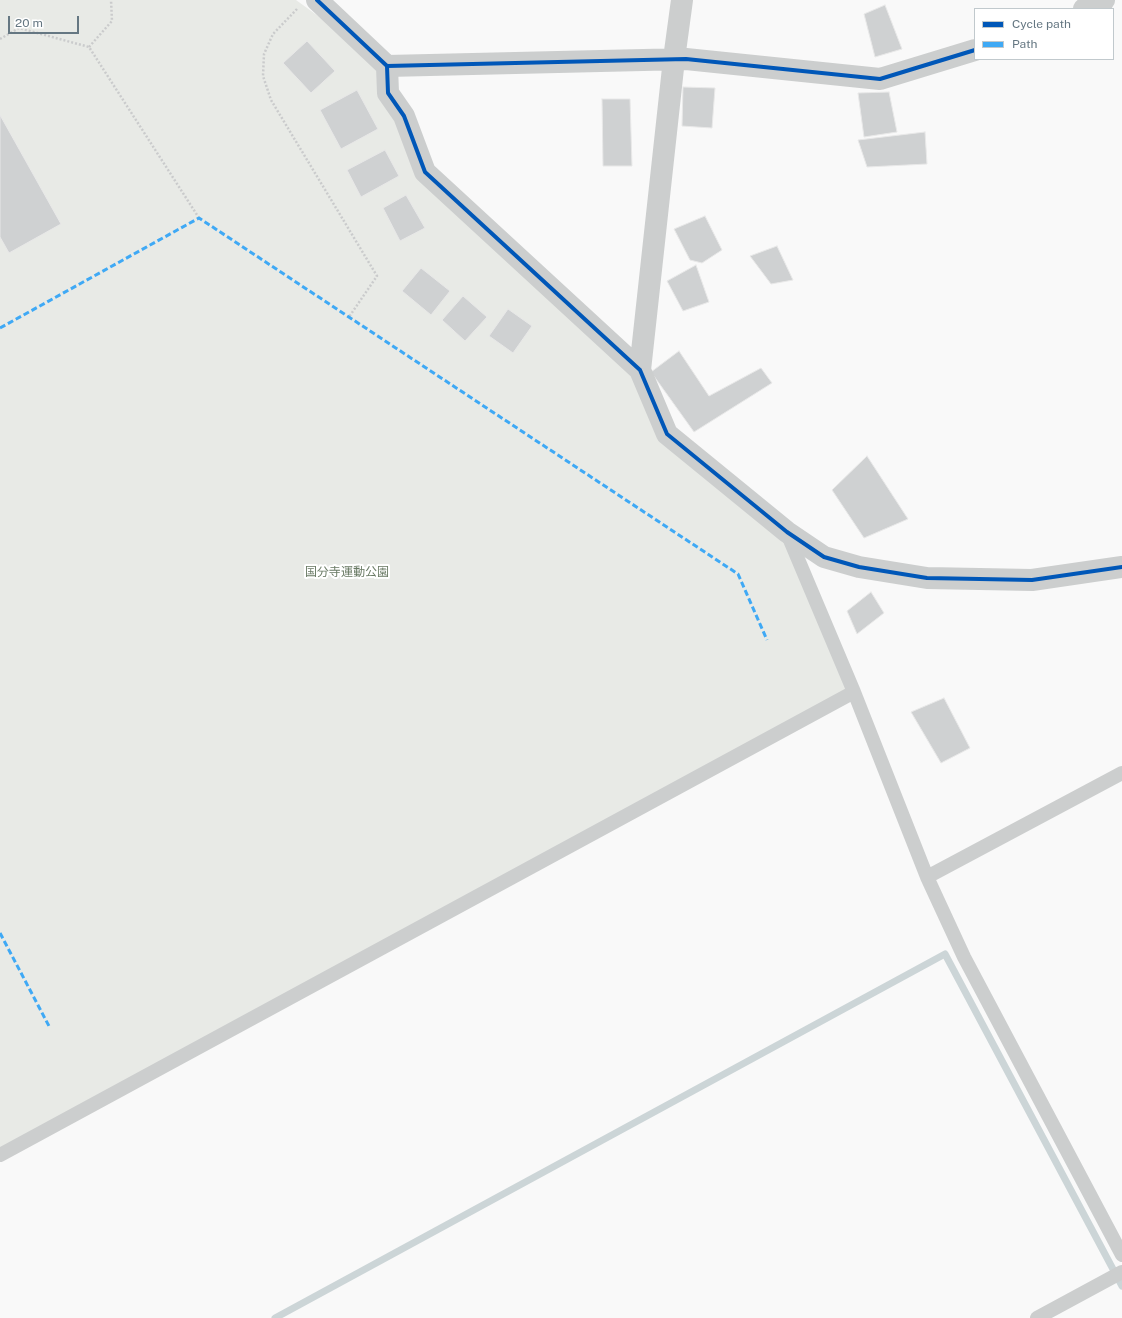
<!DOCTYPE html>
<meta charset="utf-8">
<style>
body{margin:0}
#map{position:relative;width:1122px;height:1318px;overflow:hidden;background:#f9f9f9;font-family:"Public Sans",sans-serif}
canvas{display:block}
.legend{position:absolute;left:974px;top:8px;width:140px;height:52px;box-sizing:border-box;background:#fff;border:1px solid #c1c9cd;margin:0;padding:5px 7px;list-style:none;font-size:12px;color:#657782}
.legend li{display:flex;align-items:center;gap:8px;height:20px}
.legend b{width:20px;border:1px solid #c1c9cd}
.scale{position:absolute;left:8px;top:16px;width:71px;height:18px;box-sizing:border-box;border:2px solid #657782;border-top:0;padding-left:5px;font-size:12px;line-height:14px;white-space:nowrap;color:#657782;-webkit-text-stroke:3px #fff;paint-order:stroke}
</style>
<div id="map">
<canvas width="1122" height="1318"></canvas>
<ul class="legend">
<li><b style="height:5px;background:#0057b8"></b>Cycle path</li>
<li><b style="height:5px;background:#3fa9f5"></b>Path</li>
</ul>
<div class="scale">20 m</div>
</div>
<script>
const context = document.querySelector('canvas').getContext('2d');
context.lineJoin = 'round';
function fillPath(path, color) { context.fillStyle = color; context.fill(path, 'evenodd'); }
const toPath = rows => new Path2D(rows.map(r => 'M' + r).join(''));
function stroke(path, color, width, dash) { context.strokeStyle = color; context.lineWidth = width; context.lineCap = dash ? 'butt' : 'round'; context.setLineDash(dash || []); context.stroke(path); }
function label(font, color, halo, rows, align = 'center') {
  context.font = font + ' "Public Sans","Noto Sans JP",sans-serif'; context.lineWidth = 4; context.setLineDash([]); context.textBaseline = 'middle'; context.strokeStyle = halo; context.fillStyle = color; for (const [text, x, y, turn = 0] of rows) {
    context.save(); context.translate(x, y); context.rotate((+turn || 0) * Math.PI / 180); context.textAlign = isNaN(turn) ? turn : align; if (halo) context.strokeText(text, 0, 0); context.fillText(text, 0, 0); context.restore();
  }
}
fillPath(toPath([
 [0,0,296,0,387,66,425,172,640,370,667,434,787,532,854,692,0,1155]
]), '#e8eae6');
stroke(toPath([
 [275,1318,945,954,1122,1286]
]), '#ccd5d7', 7);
const building = toPath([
 [885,5,902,49,875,57,864,14,885,5],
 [307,41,335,71,311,93,283,63,307,41],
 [683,87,715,88,712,128,682,126,683,87],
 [357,90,378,129,341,149,320,110,357,90],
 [889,92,897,132,864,137,858,93,889,92],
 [602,99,630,99,632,166,603,166,602,99],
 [0,115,61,224,9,253,0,237,0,115],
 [925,132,927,164,867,167,858,140,925,132],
 [385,150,399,176,361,197,347,170,385,150],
 [406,195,425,228,400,241,383,208,406,195],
 [705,216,722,250,702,263,690,260,674,229,705,216],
 [777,246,793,280,771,284,750,256,777,246],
 [696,265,709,302,683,311,667,281,696,265],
 [421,268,450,291,431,315,402,291,421,268],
 [463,296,487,317,465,341,442,320,463,296],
 [508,309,532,326,513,353,489,336,508,309],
 [679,351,709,396,761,368,772,383,694,432,651,372,679,351],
 [867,456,908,519,864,538,832,490,867,456],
 [871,592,884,613,857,634,847,611,871,592],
 [944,698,970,748,941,763,911,712,944,698]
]);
fillPath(building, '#cfd1d2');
stroke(building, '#e8e8e8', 1);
stroke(toPath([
 [297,9,273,34,264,54,263,76,271,100,377,276,349,317],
 [0,39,19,28,89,47,199,218],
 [89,47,112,21,111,0]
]), '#cacbcc', 2.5, [2, 2]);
stroke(toPath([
 [787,533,854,692,927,877,964,957,1122,1255],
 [927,877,1122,773],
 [0,1155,854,692],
 [1037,1318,1122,1272]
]), '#cccece', 14);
stroke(toPath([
 [317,0,387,66,388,93,404,116,425,172,640,370,667,434,787,532,824,557,859,567,927,578,1032,580,1122,567],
 [1084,9,1104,0],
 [387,66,686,59,880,79,975,50],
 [640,370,674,59,682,0]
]), '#cccece', 22);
stroke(toPath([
 [0,328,199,218,738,574,767,640],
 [0,933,50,1028]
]), '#3fa9f5', 3, [6, 3]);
stroke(toPath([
 [317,0,387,66,388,93,404,116,425,172,640,370,667,434,787,532,824,557,859,567,927,578,1032,580,1122,567],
 [387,66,686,59,880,79,975,50]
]), '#0057b8', 4);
label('12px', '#697a64', '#fff', [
 ["国分寺運動公園",347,572]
]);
</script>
